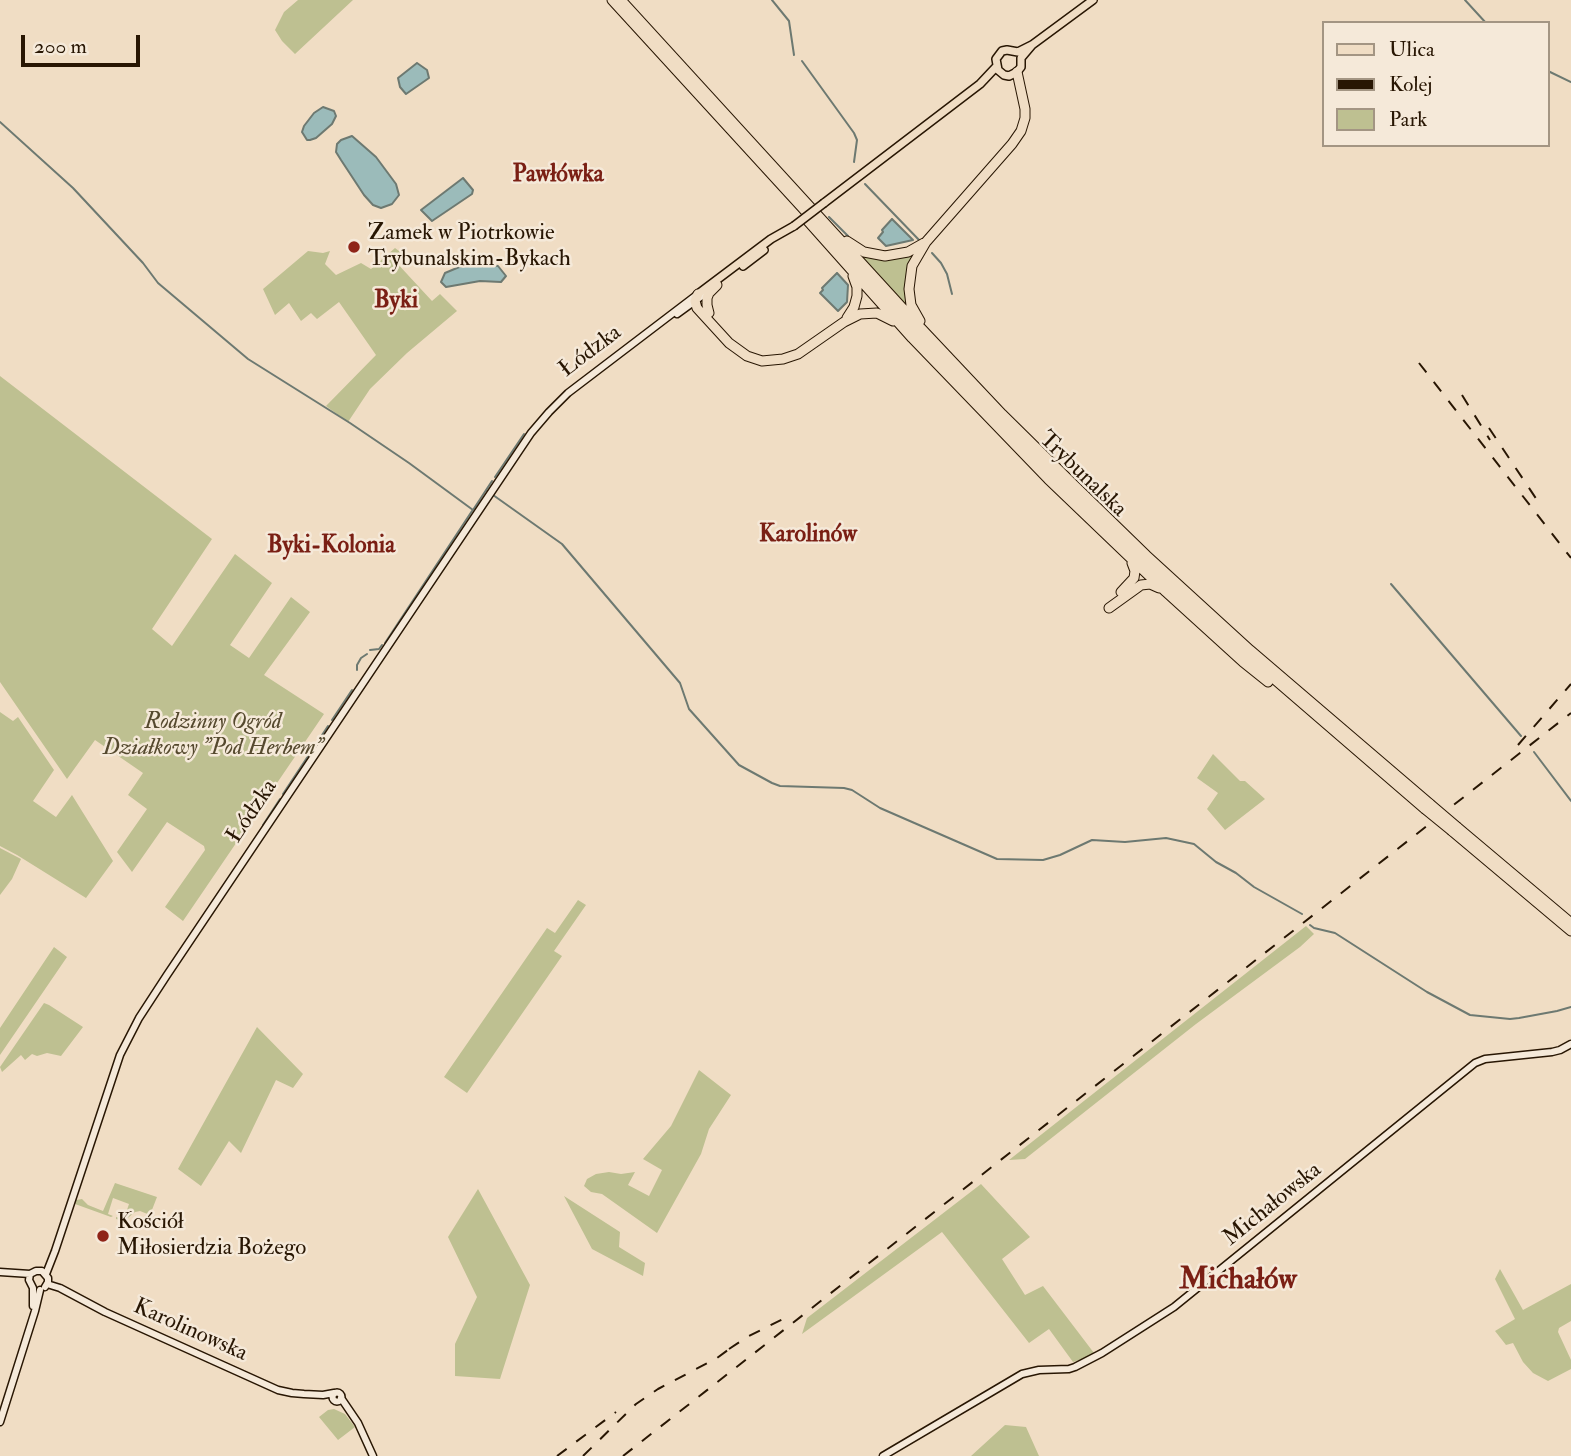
<!DOCTYPE html>
<meta charset="utf-8">
<style>
body{margin:0}
#map{position:relative;width:1571px;height:1456px;overflow:hidden;background:#f0ddc4;font-family:"IM FELL Double Pica",serif}
canvas{display:block}
.legend{position:absolute;left:1322px;top:21px;width:228px;height:126px;box-sizing:border-box;background:#f5e9d9;border:2px solid #a39583;margin:0;padding:9px 12px;list-style:none;font-size:21px;color:#281603}
.legend li{display:flex;align-items:center;gap:14px;height:35px}
.legend b{width:35px;border:2px solid #a39583}
.scale{position:absolute;left:21px;top:35px;width:119px;height:32px;box-sizing:border-box;border:4px solid #281603;border-top:0;padding-left:9px;font-size:21px;line-height:24px;white-space:nowrap;color:#281603;-webkit-text-stroke:5px #f5e9d9;paint-order:stroke}
</style>
<div id="map">
<canvas width="1571" height="1456"></canvas>
<ul class="legend">
<li><b style="height:9px;background:#f0ddc4"></b>Ulica</li>
<li><b style="height:9px;background:#281603"></b>Kolej</li>
<li><b style="height:19px;background:#bec091"></b>Park</li>
</ul>
<div class="scale">200 m</div>
</div>
<script>
const context = document.querySelector('canvas').getContext('2d');
context.lineJoin = 'round';
function fillPath(path, color) { context.fillStyle = color; context.fill(path, 'evenodd'); }
const toPath = rows => new Path2D(rows.map(r => 'M' + r).join(''));
function stroke(path, color, width, dash) { context.strokeStyle = color; context.lineWidth = width; context.lineCap = dash ? 'butt' : 'round'; context.setLineDash(dash || []); context.stroke(path); }
function label(font, color, halo, rows, align = 'center') {
  context.font = font + ' "IM FELL Double Pica",serif'; context.lineWidth = 5; context.setLineDash([]); context.textBaseline = 'middle'; context.strokeStyle = halo; context.fillStyle = color; for (const [text, x, y, turn = 0] of rows) {
    context.save(); context.translate(x, y); context.rotate((+turn || 0) * Math.PI / 180); context.textAlign = isNaN(turn) ? turn : align; if (halo) context.strokeText(text, 0, 0); context.fillText(text, 0, 0); context.restore();
  }
}
fillPath(toPath([
 [298,0,353,0,295,54,282,41,275,30,284,12],
 [395,248,403,254,395,261,432,301,440,294,457,311,407,353,370,389,348,422,326,406,376,355,339,302,317,319,311,313,301,321,289,303,275,315,263,289,308,251,323,253,330,251,325,264,336,275,361,263,371,269],
 [918,250,910,265,911,311,859,254],
 [0,376,212,539,152,629,172,646,235,554,272,583,230,645,249,658,291,597,310,612,264,675,324,714,183,921,165,907,205,850,204,846,167,822,132,872,117,852,147,809,128,795,143,773,95,740,67,779,0,682],
 [0,712,13,721,18,717,54,770,33,801,56,817,72,795,113,861,86,898,17,855,0,846],
 [1213,754,1240,781,1245,781,1265,799,1225,830,1207,809,1218,793,1197,778],
 [0,848,21,859,12,879,0,895],
 [578,900,586,905,554,951,562,956,467,1093,444,1077,547,928,555,933],
 [1306,926,1314,934,1300,947,1196,1024,1025,1159,1009,1160],
 [54,947,67,957,0,1055,0,1028],
 [44,1003,49,1005,83,1027,61,1056,47,1053,37,1056,32,1054,25,1060,21,1055,2,1072,0,1067],
 [257,1027,303,1074,293,1088,276,1080,241,1153,229,1141,201,1186,178,1169],
 [699,1070,731,1095,709,1129,701,1154,657,1233,602,1194,591,1192,584,1186,587,1179,596,1174,609,1172,621,1174,635,1172,628,1185,649,1196,662,1170,643,1159,671,1126],
 [115,1183,157,1197,150,1215,140,1211,135,1212,124,1221,116,1219,116,1217,124,1219,129,1204,113,1198,108,1214,113,1216,111,1217,75,1204,76,1200,82,1199,88,1205,103,1211],
 [981,1184,1030,1237,1002,1259,1025,1295,1043,1286,1094,1353,1082,1359,1073,1362,1049,1329,1029,1343,942,1232,802,1334,807,1318],
 [478,1189,530,1285,500,1379,455,1376,455,1344,477,1297,448,1237],
 [564,1196,620,1232,619,1247,645,1263,643,1276,592,1249],
 [1500,1269,1523,1310,1571,1284,1571,1321,1559,1328,1558,1332,1571,1360,1571,1369,1548,1381,1533,1373,1523,1362,1513,1343,1506,1345,1495,1331,1515,1319,1495,1279],
 [334,1409,345,1414,355,1427,338,1440,319,1417,328,1410],
 [1005,1425,1026,1427,1039,1456,971,1456]
]), '#bec091');
const water = toPath([
 [417,63,427,70,429,78,406,94,400,87,398,78,417,63],
 [323,107,334,111,336,116,332,124,316,138,310,140,307,140,302,132,304,126,314,113,323,107],
 [352,136,376,157,396,184,399,195,392,204,381,208,373,205,364,195,341,160,336,152,337,144,341,140,352,136],
 [463,178,473,190,472,194,432,221,421,210,463,178],
 [892,219,913,240,886,246,878,238,883,232,882,230,892,219],
 [483,257,489,265,498,266,506,276,501,282,480,281,446,287,441,282,445,273,483,257],
 [837,273,848,285,847,302,838,311,820,293,823,290,822,288,837,273]
]);
fillPath(water, '#9bbbba');
stroke(water, '#6d7971', 2);
stroke(toPath([
 [772,0,789,21,794,55],
 [1465,0,1486,23],
 [802,61,854,133,857,140,854,162],
 [1548,71,1571,82],
 [0,122,73,188,143,263,158,283,248,359,350,423,409,463,473,510,492,481],
 [865,184,920,241],
 [829,217,848,236],
 [932,253,941,263,947,274,952,294],
 [495,477,524,434],
 [486,490,562,544,680,683,689,709,739,765,772,783,780,786,844,788,852,790,880,808,997,859,1043,860,1060,855,1092,840,1125,842,1166,838,1194,844,1216,862,1236,873,1254,887,1302,914],
 [1391,584,1521,736],
 [385,643,472,511],
 [370,650,379,649,382,645],
 [357,670,357,665,361,658,367,654],
 [332,720,352,690],
 [1534,752,1571,801],
 [283,794,328,726],
 [263,825,280,799],
 [1310,925,1314,928,1335,933,1427,992,1470,1015,1510,1019,1519,1018,1557,1011,1571,1007]
]), '#6d7971', 2);
const secondary = toPath([
 [677,314,710,290],
 [0,1272,30,1274,36,1271,42,1271,48,1278,48,1282,45,1287],
 [30,1274,29,1280,33,1288,33,1306],
 [46,1274,55,1251,120,1055,139,1018,167,975,531,433,549,412,568,393,698,294],
 [47,1284,60,1288,105,1312,278,1390,292,1393,304,1394,323,1395,334,1393],
 '332.5 1397a4.5 4.5 0 1 1 9 0a4.5 4.5 0 1 1-9 0Z',
 [341,1398,358,1423,373,1456],
 [0,1422,35,1311,40,1290],
 [883,1456,1022,1374,1039,1370,1069,1369,1075,1367,1102,1353,1174,1307,1475,1063,1485,1059,1552,1052,1560,1050,1571,1044]
]);
const primary = toPath([
 [1032,45,1021,58,1021,67,1017,72,1009,76,1004,75,998,70,996,59,1002,51,1007,50,1018,52,1032,45,1093,0],
 [824,203,980,84,996,67],
 [743,266,764,250],
 [698,294,771,239,794,226]
]);
const highway = toPath([
 [612,0,915,331,1035,457,1101,521,1236,646,1425,809],
 [621,0,919,326,1002,414,1075,486,1146,555,1250,650,1430,804],
 [806,219,912,338,1048,479,1166,592,1243,662,1268,682],
 [847,241,864,252,885,256,908,252,924,243],
 [698,294,695,301,697,308,729,343,747,356,762,361,783,359,798,354,844,322,860,314,877,313,893,321],
 [709,313,707,305,707,298,709,293,717,285],
 [847,318,854,307,857,296,857,287,853,276],
 [920,321,911,305,909,289,912,266,926,242,1012,144,1021,131,1025,118,1025,109,1017,72],
 [1121,592,1134,578,1135,571,1132,563],
 [1109,608,1141,585,1150,584,1159,588],
 [1457,827,1571,923],
 [1452,831,1571,931]
]);
stroke(secondary, '#281603', 9);
stroke(primary, '#281603', 10);
stroke(highway, '#281603', 11);
stroke(secondary, '#f5e9d9', 6);
stroke(primary, '#f0ddc4', 7);
stroke(highway, '#f0ddc4', 9);
stroke(toPath([
 [1419,363,1571,558],
 [1462,395,1490,440],
 [1489,428,1539,503],
 [1518,745,1571,684],
 [729,1349,747,1337,791,1315],
 [557,1456,616,1412],
 [583,1456,636,1404,658,1389,717,1358,736,1344],
 [623,1456,1571,713]
]), '#281603', 2, [12, 12]);
const primaryBridge = toPath([
 [794,226,824,203]
]);
const highwayBridge = toPath([
 [1430,804,1457,827],
 [1425,809,1452,831]
]);
stroke(primaryBridge, '#281603', 10, []);
stroke(highwayBridge, '#281603', 11, []);
stroke(primaryBridge, '#f0ddc4', 7);
stroke(highwayBridge, '#f0ddc4', 9);
for (const [x, y, r, color] of [
 [354,247,7,"#8f2418"],
 [103,1236,7,"#8f2418"]
]) { const dot = new Path2D(); dot.arc(x, y, r, 0, 2 * Math.PI); context.fillStyle = color; context.fill(dot); stroke(dot, '#f5e9d9', 2.5); }
label('23px', '#281603', '#f5e9d9', [
 ["Zamek w Piotrkowie",368,234],
 ["Trybunalskim-Bykach",368,260],
 ["Kościół",117,1223],
 ["Miłosierdzia Bożego",117,1249]
], 'left');
label('23px', '#281603', '#f5e9d9', [
 ["Łódzka",591,352,-37],
 ["Trybunalska",1082,475,44],
 ["Łódzka",253,812,-56],
 ["Michałowska",1273,1205,-39],
 ["Karolinowska",190,1331,24]
]);
label('italic 23px', '#55492e', '#f5e9d9', [
 ["Rodzinny Ogród",213,723],
 ["Działkowy \"Pod Herbem\"",213,749]
]);
label('bold 24px', '#7a1f14', '#f5e9d9', [
 ["Pawłówka",558,176],
 ["Byki",396,302],
 ["Karolinów",808,536],
 ["Byki-Kolonia",331,547]
]);
label('bold 30px', '#7a1f14', '#f5e9d9', [
 ["Michałów",1238,1282]
]);
</script>
